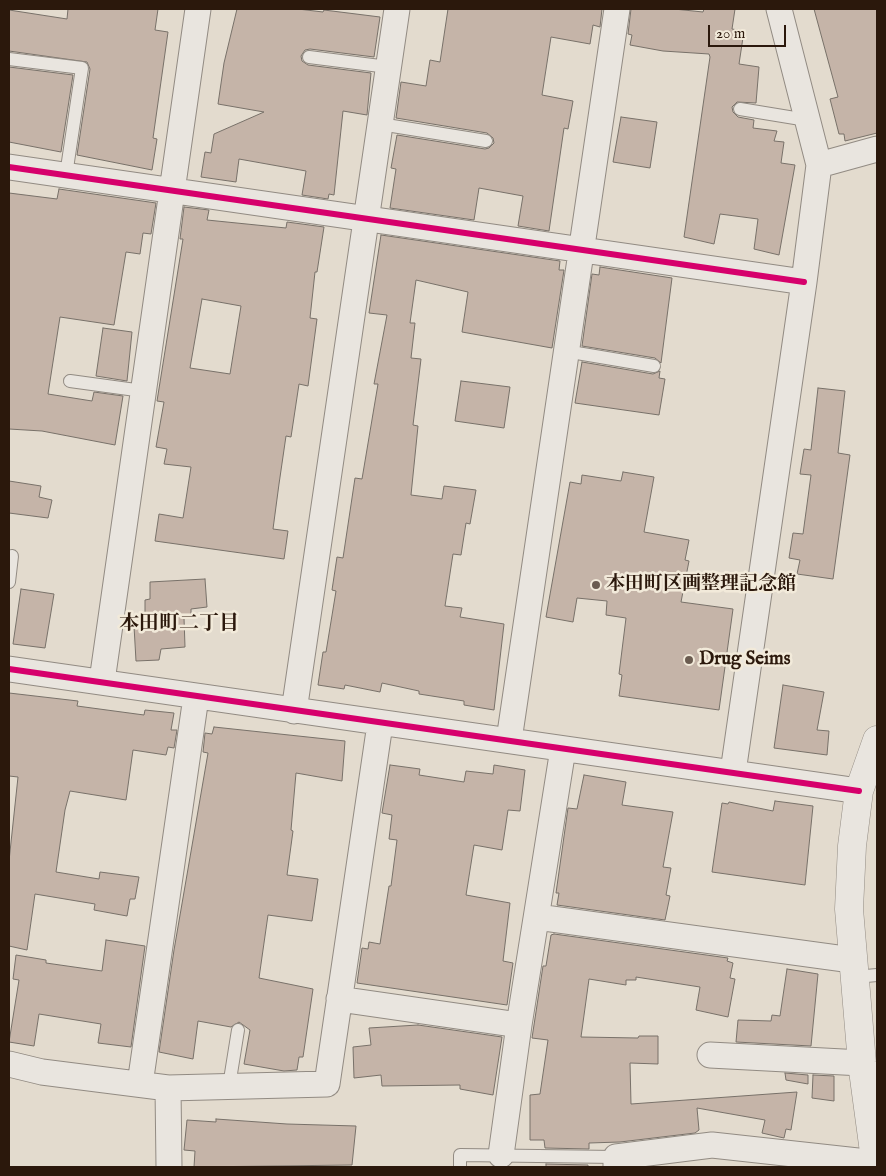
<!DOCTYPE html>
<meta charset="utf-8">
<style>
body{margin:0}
#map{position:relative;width:886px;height:1176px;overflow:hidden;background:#e3dbce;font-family:"IM FELL English",serif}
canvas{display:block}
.frame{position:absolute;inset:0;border:10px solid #2b180c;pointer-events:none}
.scale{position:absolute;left:708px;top:25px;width:78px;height:22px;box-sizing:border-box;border:2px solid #2b180c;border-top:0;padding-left:6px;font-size:15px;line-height:18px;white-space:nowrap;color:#2b180c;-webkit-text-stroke:4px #f2eada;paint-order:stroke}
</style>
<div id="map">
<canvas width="886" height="1176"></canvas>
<div class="frame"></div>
<div class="scale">20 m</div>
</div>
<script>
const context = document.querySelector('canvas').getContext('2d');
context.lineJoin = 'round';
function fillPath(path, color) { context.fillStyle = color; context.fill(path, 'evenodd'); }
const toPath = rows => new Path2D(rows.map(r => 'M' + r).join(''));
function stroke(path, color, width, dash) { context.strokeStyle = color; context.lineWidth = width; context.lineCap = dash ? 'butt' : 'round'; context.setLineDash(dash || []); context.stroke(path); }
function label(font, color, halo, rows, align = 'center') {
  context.font = font + ' "IM FELL English","Noto Serif JP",serif'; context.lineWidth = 5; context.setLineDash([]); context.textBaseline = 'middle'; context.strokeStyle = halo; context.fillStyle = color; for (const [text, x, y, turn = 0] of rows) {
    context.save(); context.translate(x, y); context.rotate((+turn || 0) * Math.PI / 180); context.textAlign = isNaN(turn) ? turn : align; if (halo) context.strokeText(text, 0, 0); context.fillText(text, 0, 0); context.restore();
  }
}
const building = toPath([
 [68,9,158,9,155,30,168,32,153,138,157,139,152,170,77,155,90,69,87,62,9,51,9,10,67,19,68,9],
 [237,9,298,9,323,12,324,10,380,17,374,57,310,49,305,50,301,56,302,61,308,65,371,73,367,115,343,111,334,195,329,194,328,199,302,195,306,171,239,159,236,182,201,177,205,152,211,153,214,134,264,112,218,104,224,63,237,9],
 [448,9,602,9,600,27,593,25,590,44,551,37,542,95,573,101,568,129,564,128,549,231,518,226,523,196,479,188,474,220,390,208,396,169,391,168,397,135,485,149,489,148,494,143,493,138,487,133,396,118,401,82,426,86,430,60,440,62,448,9],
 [631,9,674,9,703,12,704,9,735,9,732,29,744,31,739,64,759,67,756,103,737,102,732,107,733,112,738,117,754,120,753,128,777,131,774,141,784,142,781,163,795,165,779,255,754,249,758,219,720,214,714,244,684,237,710,57,709,54,663,51,630,45,632,35,628,34,631,9],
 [814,9,877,9,877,133,845,141,844,134,839,134,830,99,838,97,814,9],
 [9,67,73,75,61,152,9,142,9,67],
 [621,117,657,122,650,168,613,162,621,117],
 [59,189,156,203,151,234,143,233,140,254,126,252,114,325,60,317,48,394,92,401,94,392,123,396,115,445,42,431,9,429,9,193,57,199,59,189],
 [184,207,209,210,207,220,286,228,287,222,324,227,317,272,315,272,310,318,317,319,308,386,299,384,291,437,286,436,279,484,273,529,288,531,284,559,155,541,159,514,183,518,191,467,164,464,167,449,156,447,164,402,157,401,183,239,180,239,184,207],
 [202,299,241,306,230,374,190,368,202,299],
 [381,235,560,261,559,270,564,270,552,348,462,332,468,292,416,280,410,323,415,323,411,358,421,359,413,425,418,426,411,495,442,499,444,486,476,490,470,524,466,523,461,555,453,554,445,606,462,608,460,617,504,624,494,710,464,705,464,701,419,694,419,691,382,683,380,692,345,685,344,689,318,685,323,652,326,652,336,591,332,590,337,557,343,558,355,478,362,479,378,384,374,384,387,315,369,313,381,235],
 [600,267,672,278,661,363,655,358,582,346,592,274,599,275,600,267],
 [103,328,132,332,127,381,96,376,103,328],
 [582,362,653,374,660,371,659,378,665,379,659,415,575,403,582,362],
 [461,381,510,387,504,428,455,421,461,381],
 [818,388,845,391,838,453,850,455,833,579,797,574,800,560,789,558,793,533,803,534,811,475,800,474,804,449,811,450,818,388],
 [623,472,654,477,644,532,689,540,685,560,689,561,681,602,733,609,719,710,619,696,622,675,619,674,626,618,606,615,607,601,577,598,573,622,546,617,570,482,581,484,582,475,621,481,623,472],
 [9,481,41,486,39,497,52,500,48,518,9,513,9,481],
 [205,579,207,607,191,609,191,618,184,618,185,647,161,649,159,660,136,661,134,626,145,626,145,600,150,599,150,582,205,579],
 [21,589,54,594,45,648,13,644,21,589],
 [783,685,824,692,817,730,829,731,827,755,774,748,783,685],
 [9,693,78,701,77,706,144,715,145,710,174,713,171,730,177,730,174,748,168,747,166,755,133,750,126,800,70,791,65,810,56,872,99,879,100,872,139,877,135,899,130,899,127,916,94,910,95,904,35,894,27,950,9,946,9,861,18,777,9,776,9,693],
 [214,727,345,741,342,781,296,773,291,830,293,831,287,875,318,879,312,921,268,915,259,978,313,989,303,1057,299,1057,297,1070,284,1071,244,1064,250,1030,239,1022,231,1027,198,1021,193,1059,159,1052,174,950,208,753,203,752,205,733,212,734,214,727],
 [390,765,420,769,419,775,464,782,466,771,493,774,494,765,525,770,520,811,508,810,502,850,474,845,466,895,510,903,503,961,513,963,507,1005,357,983,362,948,368,949,369,942,380,944,389,886,391,886,397,840,389,839,392,815,382,813,390,765],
 [584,775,626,782,622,805,673,812,663,867,671,868,666,895,670,896,665,920,557,905,559,893,556,893,568,808,577,809,584,775],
 [775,801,813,806,805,885,712,872,722,803,728,804,729,802,773,811,775,801],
 [554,934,728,958,727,961,733,963,730,978,735,979,728,1017,696,1010,700,987,636,977,636,980,626,980,626,985,589,979,581,1037,638,1038,639,1036,658,1036,658,1064,630,1063,631,1104,797,1092,791,1130,786,1129,784,1138,762,1133,765,1120,697,1108,699,1130,695,1133,620,1142,589,1143,589,1149,545,1148,544,1140,530,1140,530,1095,540,1094,548,1040,532,1038,543,966,546,966,551,935,554,934],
 [106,940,145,946,131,1047,98,1043,101,1024,39,1014,34,1046,9,1042,19,980,13,979,16,955,46,960,46,963,102,971,106,940],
 [787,969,818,974,811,1046,736,1042,738,1020,771,1021,772,1015,780,1016,787,969],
 [418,1025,502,1037,493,1095,460,1089,460,1085,382,1086,381,1075,354,1078,353,1047,371,1045,369,1028,418,1025],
 [785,1073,808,1075,808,1084,786,1080,785,1073],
 [813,1075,834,1076,834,1101,812,1098,813,1075],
 [216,1119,287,1124,356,1126,352,1165,194,1167,195,1151,184,1150,187,1120,216,1122,216,1119],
 [546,1164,588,1165,588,1167,546,1167,546,1164]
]);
fillPath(building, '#c5b4a8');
stroke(building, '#787169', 1);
const service = toPath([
 [309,57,388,67],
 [9,59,82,68,66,175],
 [740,109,807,120],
 [380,124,486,141],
 [565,351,654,366],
 [70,381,143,391],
 [9,582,12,556],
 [855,977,877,975],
 [229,1086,238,1030],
 [460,1167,460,1155,616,1157]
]);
const minor = toPath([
 [819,165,877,149],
 [9,167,804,282],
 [9,669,859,791],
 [102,681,198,9],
 [294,711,397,9],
 [509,740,617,9],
 [733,772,804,282,819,165,779,9],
 [537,917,852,960],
 [339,999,519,1025],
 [710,1055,862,1063],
 [9,1064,42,1072,168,1088,327,1084,380,724],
 [140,1084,196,697],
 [168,1088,169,1167],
 [501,1155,519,1025,563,749],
 [616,1167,616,1157,712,1145,876,1163]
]);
const tertiary = toPath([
 [876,1167,862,1063,849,909,852,846,859,791,877,740]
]);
stroke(service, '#928b83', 14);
stroke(minor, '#928b83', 27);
stroke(tertiary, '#928b83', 29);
stroke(service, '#e9e5df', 12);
stroke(minor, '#e9e5df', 25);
stroke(tertiary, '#e9e5df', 28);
stroke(toPath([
 [9,167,804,282],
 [9,669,859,791]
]), '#d6006c', 6);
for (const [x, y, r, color] of [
 [596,585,5,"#6b5c50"],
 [689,660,5,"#6b5c50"]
]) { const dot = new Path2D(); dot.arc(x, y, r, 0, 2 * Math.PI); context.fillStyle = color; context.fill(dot); stroke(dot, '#f2eada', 2); }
label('bold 19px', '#2b180c', '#f2eada', [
 ["本田町区画整理記念館",606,585],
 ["Drug Seims",699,660]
], 'left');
label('bold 20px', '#2b180c', '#f2eada', [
 ["本田町二丁目",179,625]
]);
</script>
